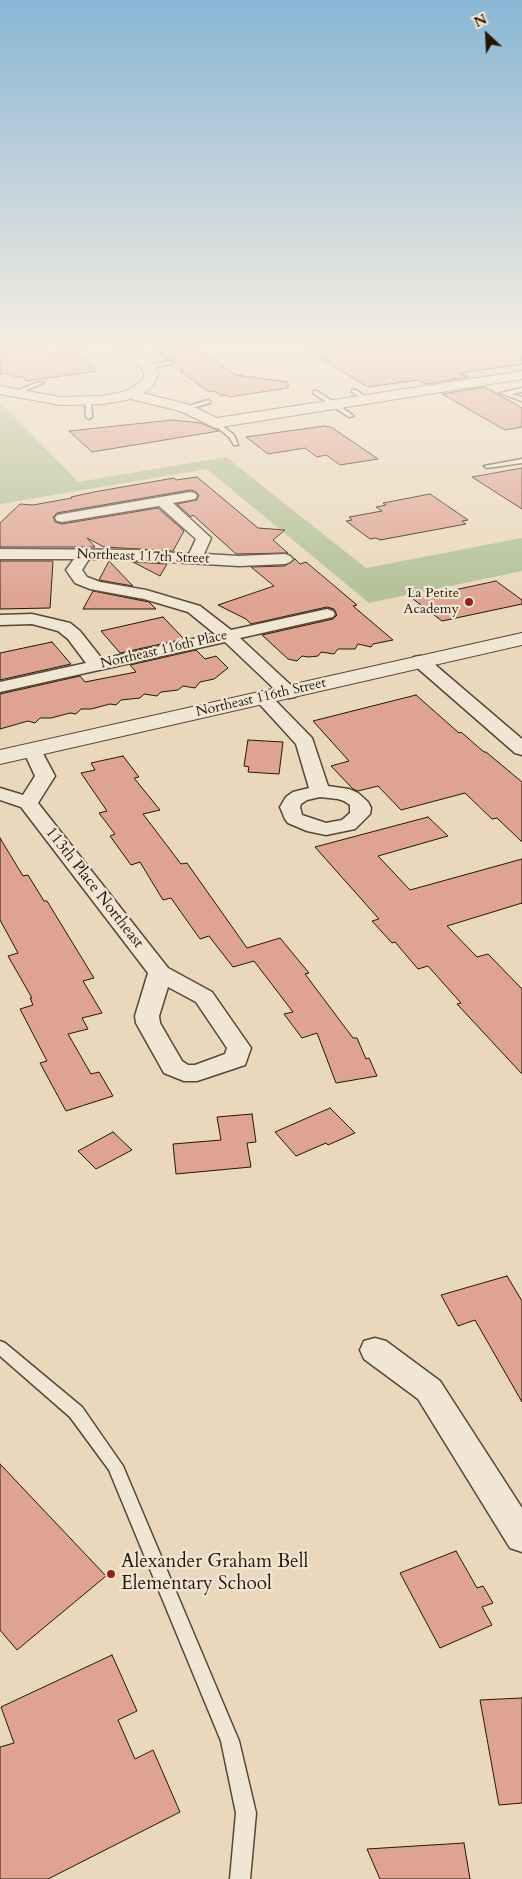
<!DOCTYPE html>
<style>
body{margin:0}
#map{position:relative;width:522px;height:1879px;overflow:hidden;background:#ead8bc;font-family:Cardo,serif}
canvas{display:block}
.north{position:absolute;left:462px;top:10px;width:50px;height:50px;-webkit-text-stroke:4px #f1e6d3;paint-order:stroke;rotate:335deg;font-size:14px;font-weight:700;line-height:20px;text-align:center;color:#251708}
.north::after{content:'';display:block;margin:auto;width:18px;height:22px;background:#251708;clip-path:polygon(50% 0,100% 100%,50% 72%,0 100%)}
</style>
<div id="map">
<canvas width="522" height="1879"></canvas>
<div class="north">N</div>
</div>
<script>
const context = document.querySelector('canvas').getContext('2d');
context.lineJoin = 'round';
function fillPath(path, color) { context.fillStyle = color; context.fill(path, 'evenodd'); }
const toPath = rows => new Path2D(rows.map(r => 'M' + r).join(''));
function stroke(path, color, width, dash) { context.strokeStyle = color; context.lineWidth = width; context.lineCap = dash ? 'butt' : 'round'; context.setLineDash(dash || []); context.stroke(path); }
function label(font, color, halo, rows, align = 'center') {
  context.font = font + ' Cardo,serif'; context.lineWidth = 4.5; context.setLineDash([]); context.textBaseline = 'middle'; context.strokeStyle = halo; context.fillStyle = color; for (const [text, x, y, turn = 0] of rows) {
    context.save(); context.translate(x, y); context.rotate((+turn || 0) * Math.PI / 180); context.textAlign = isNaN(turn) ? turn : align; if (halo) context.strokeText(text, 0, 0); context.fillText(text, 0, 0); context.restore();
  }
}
fillPath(toPath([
 [0,402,78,482,226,457,366,568,522,538,522,571,369,603,207,469,0,504]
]), '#b1c095');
const building = toPath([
 [0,342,38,342,51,353,73,351,97,371,26,381,22,376,13,378,9,373,0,374,0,342],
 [144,342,188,342,236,375,288,382,288,388,229,397,227,395,221,396,215,391,209,392,180,371,183,371,172,360,168,360,144,342],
 [294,342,522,342,522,364,460,373,468,377,425,384,418,380,368,387,294,342],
 [485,387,522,408,522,427,505,430,442,394,485,387],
 [172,420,201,423,219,431,92,452,69,431,172,420],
 [324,426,331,427,378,459,340,465,326,455,317,457,305,448,268,454,246,437,324,426],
 [522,468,522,509,472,477,522,468],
 [197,477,258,528,285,530,273,540,288,553,236,554,193,515,191,517,177,504,197,500,199,495,195,491,190,490,62,512,57,513,53,517,55,522,62,524,158,508,184,531,173,551,104,547,87,538,95,547,0,547,0,523,20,504,33,505,72,498,71,497,94,492,174,478,176,480,197,477],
 [430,494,468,520,462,521,466,524,380,540,376,538,370,539,346,521,352,520,349,517,382,511,376,507,386,505,383,503,430,494],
 [295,559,300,564,306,562,357,605,353,606,393,640,373,644,371,647,358,644,355,649,338,649,334,654,321,652,318,656,309,657,302,656,297,661,288,659,262,635,333,619,337,615,334,609,327,607,251,624,246,619,218,605,274,586,251,567,285,566,295,559],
 [0,561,53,561,50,608,0,609,0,561],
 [109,561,133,586,99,580,109,561],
 [133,562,136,562,167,564,160,576,133,562],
 [496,581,522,600,522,604,442,621,413,599,496,581],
 [93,591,144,601,149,602,156,609,83,609,93,591],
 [163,617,184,639,120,653,101,631,163,617],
 [52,642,71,664,0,680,0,653,52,642],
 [196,650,205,659,216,656,228,668,214,679,200,682,195,688,183,686,178,690,161,692,157,696,144,694,140,698,121,700,116,705,110,704,91,709,81,709,76,714,70,713,51,718,40,718,35,723,28,721,0,729,0,694,80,676,85,682,136,672,130,665,196,650],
 [416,695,459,733,461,732,484,752,486,752,522,782,522,842,497,818,492,819,465,793,401,810,378,786,358,791,353,789,331,766,349,761,313,721,416,695],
 [248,740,283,742,279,774,248,772,249,767,244,766,248,740],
 [123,756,139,777,134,778,160,810,143,814,181,864,187,863,247,948,280,938,309,973,305,974,353,1038,357,1038,366,1059,369,1058,377,1076,336,1083,317,1033,302,1038,284,1014,293,1012,254,961,233,967,209,936,200,939,171,898,163,900,140,862,131,865,110,836,115,834,99,813,107,811,81,773,95,770,91,763,123,756],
 [428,817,448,836,378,856,410,890,522,859,522,903,447,926,477,957,488,954,522,989,522,1074,457,1004,461,1003,428,966,418,969,395,942,392,943,372,921,379,919,315,847,428,817],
 [0,838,23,876,28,875,44,901,47,901,94,978,83,981,102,1013,82,1018,88,1029,68,1034,91,1074,99,1072,113,1096,66,1111,40,1063,47,1061,20,1009,33,1005,30,998,32,998,8,956,18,953,0,920,0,838],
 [330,1108,355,1133,328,1145,326,1143,296,1156,275,1132,330,1108],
 [252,1114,256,1142,247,1143,251,1167,176,1174,173,1144,221,1140,217,1117,252,1114],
 [113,1132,132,1150,96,1169,78,1151,113,1132],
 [507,1276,522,1301,522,1402,475,1320,458,1326,441,1295,507,1276],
 [0,1464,106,1576,17,1650,0,1630,0,1464],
 [456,1551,477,1588,483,1586,493,1603,482,1607,492,1625,440,1648,400,1573,456,1551],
 [112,1655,137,1711,118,1720,135,1759,153,1750,180,1812,48,1879,0,1879,0,1747,14,1743,1,1707,112,1655],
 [522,1698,522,1803,499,1805,480,1700,522,1698],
 [464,1843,470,1879,380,1879,367,1849,464,1843]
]);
fillPath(building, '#dea391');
stroke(building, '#251708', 1);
const service = toPath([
 [88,342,100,342,80,347,77,345,88,342],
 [170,361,172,364,147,368,144,366,170,361],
 [38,382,43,383,17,394,12,393,38,382],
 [522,388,522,392,511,394,522,397,522,401,500,393,522,388],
 [352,390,356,390,369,399,364,400,352,392,352,390],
 [313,391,317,391,354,416,349,417,313,393,313,391],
 [88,399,91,401,92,417,89,419,86,417,85,401,88,399],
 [208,400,210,401,210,403,185,410,182,408,208,400],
 [213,422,217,422,234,435,238,445,234,445,229,437,213,424,213,422],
 [522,459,522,463,487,468,484,466,522,459],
 [0,1341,5,1343,82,1407,123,1466,239,1741,256,1813,250,1879,230,1879,236,1813,221,1741,109,1470,70,1417,0,1356,0,1341]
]);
const minor = toPath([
 [190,492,195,493,197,496,195,499,173,503,211,538,204,554,239,556,285,554,290,556,293,559,290,562,285,564,239,566,136,560,89,559,82,570,87,577,100,582,146,590,200,606,231,630,327,609,333,611,335,614,333,617,240,638,295,689,298,693,295,697,289,698,283,697,225,642,0,692,0,682,86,663,68,639,58,631,32,624,0,625,0,615,32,614,70,623,80,631,102,659,215,634,188,612,144,599,90,589,75,583,66,570,74,559,0,559,0,549,136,550,189,554,196,539,159,506,62,522,57,521,55,518,57,515,62,514,190,492],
 [420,656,426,657,522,739,522,755,515,753,414,665,411,661,414,657,420,656],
 [263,693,269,694,312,738,328,786,349,789,358,793,368,802,371,808,370,814,355,829,326,835,307,831,288,823,285,819,280,807,286,797,293,792,309,788,296,744,254,698,257,694,263,693],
 [320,797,338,799,344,801,350,805,350,813,342,820,326,823,302,815,300,807,301,804,307,800,320,797],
 [32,744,39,746,55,776,38,803,168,968,212,992,251,1048,245,1065,197,1081,184,1081,164,1073,136,1023,135,1016,148,973,21,807,0,800,0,788,23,795,35,776,23,750,25,746,32,744],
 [168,987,196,1002,227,1048,225,1054,195,1065,188,1065,182,1061,160,1023,159,1016,168,987],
 [375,1338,386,1341,440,1381,522,1508,522,1552,510,1548,418,1399,364,1359,360,1350,364,1341,375,1338]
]);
const tertiary = toPath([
 [109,342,125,342,148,358,159,373,153,386,143,393,190,405,217,418,522,371,522,379,215,428,180,411,131,399,103,404,60,405,0,394,0,386,60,397,103,396,126,391,142,381,145,373,138,364,109,342],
 [522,633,522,645,0,764,0,750,522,633]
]);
stroke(service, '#564735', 3);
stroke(minor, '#564735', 3);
stroke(tertiary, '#564735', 2);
fillPath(service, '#f1e6d3');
fillPath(minor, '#f1e6d3');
fillPath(tertiary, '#f1e6d3');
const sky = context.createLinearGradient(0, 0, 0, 605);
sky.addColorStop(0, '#89b6d5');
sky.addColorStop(0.57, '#f6ede1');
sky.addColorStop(1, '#f6ede100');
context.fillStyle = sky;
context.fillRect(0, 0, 522, 605);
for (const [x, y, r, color] of [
 [469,602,5,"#8f2418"],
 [111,1574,5,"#8f2418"]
]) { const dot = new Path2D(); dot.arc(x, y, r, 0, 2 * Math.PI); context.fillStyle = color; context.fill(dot); stroke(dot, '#f1e6d3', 2); }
label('14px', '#251708', '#f1e6d3', [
 ["Northeast 117th Street",143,557,2],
 ["Northeast 116th Place",164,650,-13],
 ["Northeast 116th Street",261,698,-13]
]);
label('14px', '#251708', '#f1e6d3', [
 ["La Petite",459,594],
 ["Academy",459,610]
], 'right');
label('16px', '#251708', '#f1e6d3', [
 ["113th Place Northeast",94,888,52]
]);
label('19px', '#251708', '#f1e6d3', [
 ["Alexander Graham Bell",121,1563],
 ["Elementary School",121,1585]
], 'left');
</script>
